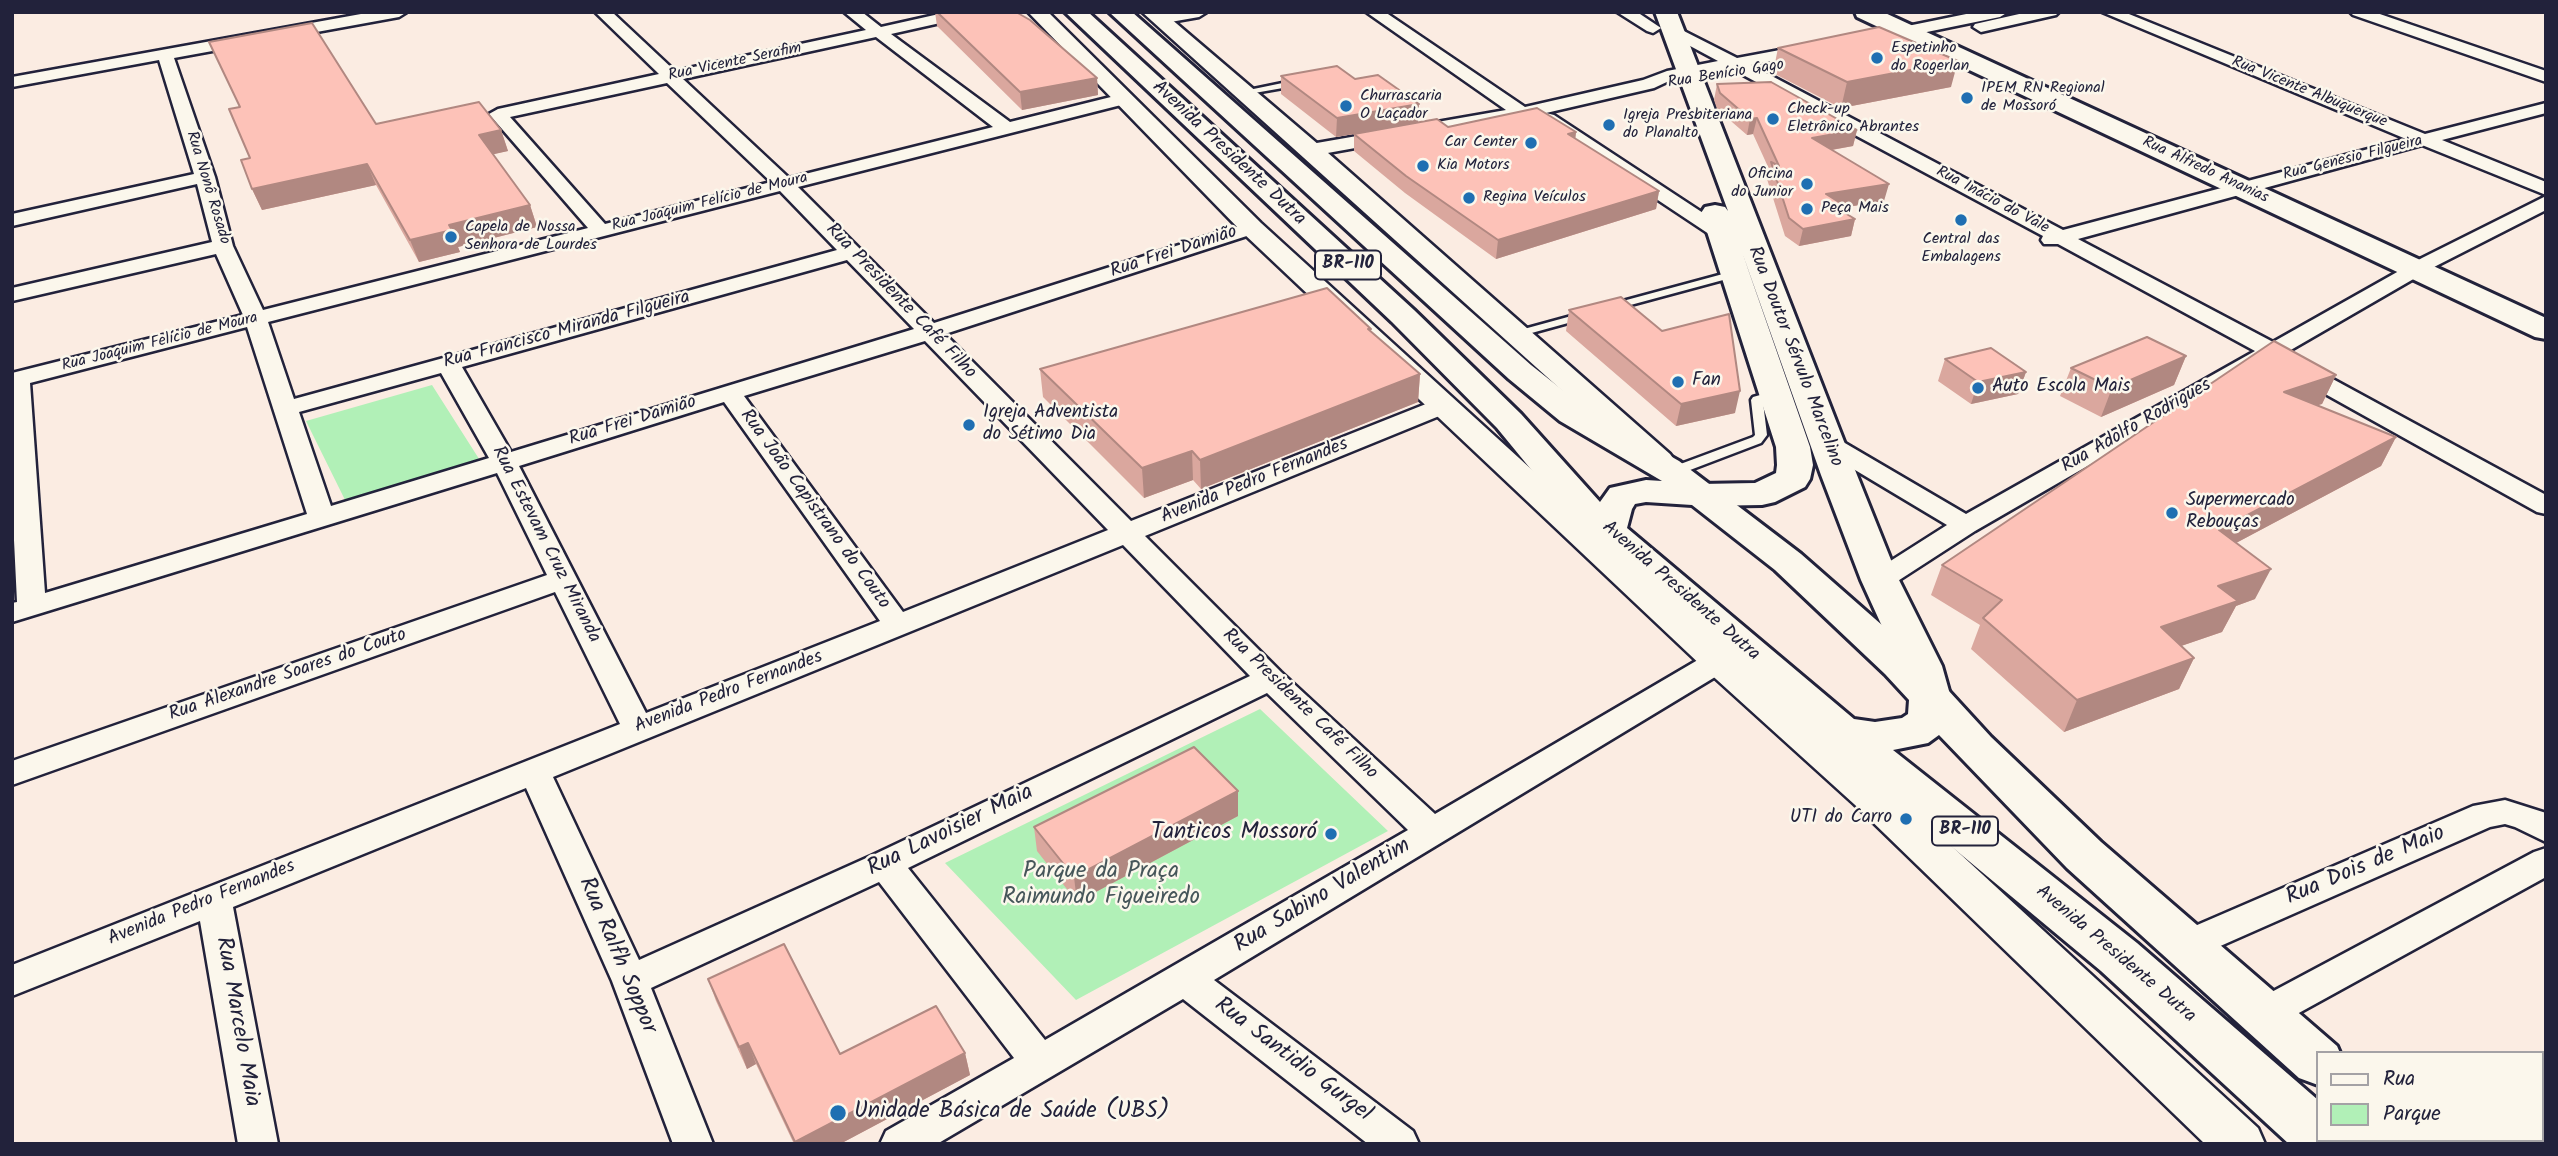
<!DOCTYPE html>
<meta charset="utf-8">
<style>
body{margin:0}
#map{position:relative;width:2558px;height:1156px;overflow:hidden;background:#fbece2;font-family:Kalam,sans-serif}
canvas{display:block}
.frame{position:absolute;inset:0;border:14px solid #22223b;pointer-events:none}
.legend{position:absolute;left:2316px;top:1051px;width:228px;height:91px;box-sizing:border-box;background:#fbf7ec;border:2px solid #a4a2a5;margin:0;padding:9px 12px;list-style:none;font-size:21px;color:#22223b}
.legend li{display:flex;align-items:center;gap:14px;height:35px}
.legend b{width:35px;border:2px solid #a4a2a5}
</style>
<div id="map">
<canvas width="2558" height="1156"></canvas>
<div class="frame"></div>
<ul class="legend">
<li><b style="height:9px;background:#fbf7ec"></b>Rua</li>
<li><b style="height:19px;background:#b1f0b7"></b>Parque</li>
</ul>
</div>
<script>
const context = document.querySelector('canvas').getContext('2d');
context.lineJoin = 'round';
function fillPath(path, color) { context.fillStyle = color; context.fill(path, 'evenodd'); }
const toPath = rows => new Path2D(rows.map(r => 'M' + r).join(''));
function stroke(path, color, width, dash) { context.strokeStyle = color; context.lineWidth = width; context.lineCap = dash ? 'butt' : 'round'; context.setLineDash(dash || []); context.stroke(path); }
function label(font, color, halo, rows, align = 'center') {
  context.font = font + ' Kalam,sans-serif'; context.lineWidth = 5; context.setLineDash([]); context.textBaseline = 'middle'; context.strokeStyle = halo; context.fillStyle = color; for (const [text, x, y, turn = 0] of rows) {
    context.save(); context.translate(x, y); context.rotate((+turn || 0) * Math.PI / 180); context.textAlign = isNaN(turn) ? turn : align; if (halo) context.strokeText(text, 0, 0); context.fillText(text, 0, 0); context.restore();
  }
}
fillPath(toPath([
 [432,385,481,462,347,504,306,421],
 [1260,709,1388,831,1076,1000,945,863]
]), '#b1f0b7');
const service = toPath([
 [1297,80,1301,83,1300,85,1243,95,1239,92,1297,80],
 [1734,271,1738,272,1738,276,1612,310,1607,307,1608,305,1734,271],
 [1586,312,1592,315,1590,317,1517,337,1511,334,1513,332,1586,312],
 [1778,390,1784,394,1782,397,1763,402,1767,435,1761,443,1677,475,1667,475,1666,472,1667,469,1753,437,1755,435,1751,400,1753,397,1778,390]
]);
const minor = toPath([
 [372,12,407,12,399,17,174,58,215,177,233,246,263,310,588,228,489,114,498,109,659,74,595,12,612,12,675,71,866,30,844,12,862,12,881,27,948,12,979,12,976,15,891,34,1010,122,1123,94,1132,99,1129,103,798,187,934,323,1245,224,1259,224,1262,228,1259,232,945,334,1131,521,1436,400,1445,398,1454,400,1457,405,1454,410,1145,536,1281,672,1435,814,1708,654,1739,642,1749,645,1754,652,1749,659,1730,668,1214,980,1413,1131,1419,1144,1368,1144,1183,999,937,1144,880,1144,886,1131,1014,1058,879,882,651,988,713,1144,673,1144,612,981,526,788,233,907,278,1144,238,1144,200,921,12,996,12,965,620,724,555,592,12,785,12,761,547,575,497,473,12,622,12,603,17,602,12,499,12,373,243,315,216,254,12,301,12,288,212,242,197,184,12,226,12,214,194,174,159,60,12,87,12,77,372,12],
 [876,37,993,127,789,178,683,79,876,37],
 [667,83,771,182,605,224,510,117,667,83],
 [780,191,837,250,294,399,268,322,780,191],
 [847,260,914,329,511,452,462,367,847,260],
 [247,327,307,514,45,593,30,383,247,327],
 [925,341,1108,530,903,612,744,396,925,341],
 [441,373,489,458,331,506,299,412,441,373],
 [724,402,880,621,646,713,519,466,724,402],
 [1123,545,1250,676,873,855,639,960,553,777,1123,545],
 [1267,693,1408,830,1045,1040,908,868,1267,693],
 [1171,12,1207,12,1199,17,1159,24,1151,19,1153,16,1171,12],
 [1366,12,1385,12,1525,107,1643,80,1667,71,1718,61,1666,33,1664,30,1672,25,1737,58,1812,44,1818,46,1820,49,1818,52,1751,65,2063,230,2406,139,2102,12,2124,12,2425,134,2546,103,2546,113,2442,140,2546,182,2546,195,2422,145,2078,239,2273,342,2422,258,2546,196,2546,210,2436,266,2289,351,2318,371,2546,495,2546,514,2537,512,2302,381,2271,360,1975,531,1890,586,1880,589,1870,586,1866,580,1870,574,1947,525,1820,449,1816,444,1820,439,1829,436,1838,439,1966,514,2255,351,2058,244,2044,244,2041,240,2043,236,1732,69,1671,80,1654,88,1546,113,1554,115,1729,230,1732,234,1729,238,1722,240,1715,238,1542,123,1521,118,1311,156,1304,154,1302,150,1311,144,1506,110,1366,12],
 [1617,12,1637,12,1661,28,1653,33,1647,31,1617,12],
 [1976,12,2008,12,2000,17,1883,41,1875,36,1883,31,1976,12],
 [2028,12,2059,12,2056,15,1981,32,1973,27,1975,24,2028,12],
 [2350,12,2374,12,2546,71,2546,82,2353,15,2350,12],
 [2505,800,2546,813,2546,842,2515,827,2505,824,2490,827,2200,955,2187,960,2174,955,2169,945,2174,935,2473,806,2505,800],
 [2546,848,2546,877,2277,1025,2264,1030,2251,1025,2245,1014,2251,1003,2534,852,2546,848]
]);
const tertiary = toPath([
 [1028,12,1048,12,1261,223,1732,652,1882,782,2258,1128,2265,1144,2205,1144,1854,804,1706,670,1243,233,1028,12],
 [1142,12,1163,12,1319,145,1670,454,1675,461,1670,468,1659,471,1648,468,1142,12]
]);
const secondary = toPath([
 [1655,12,1677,12,1857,475,1899,580,1942,666,1951,698,1945,708,1930,713,1915,708,1909,698,1900,666,1861,580,1821,475,1742,252,1810,447,1813,465,1810,479,1805,487,1775,502,1762,505,1701,506,1688,503,1683,495,1688,487,1701,484,1755,483,1776,473,1777,465,1776,447,1701,213,1705,207,1715,205,1725,207,1728,211,1655,12],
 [1855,12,1883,12,2546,318,2546,339,2535,337,1857,17,1855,12]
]);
const primary = toPath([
 [1065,12,1088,12,1414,310,1521,414,1600,502,1610,488,1646,480,1662,481,1560,421,1509,379,1109,12,1132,12,1531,365,1584,407,1679,461,1801,554,1915,654,1991,737,2101,842,2337,1046,2340,1053,2318,1053,2318,1085,2299,1078,2067,868,1939,735,1928,743,1893,750,2137,943,2318,1100,2318,1140,2343,1140,2342,1144,2289,1144,2101,971,1827,743,1595,539,1552,495,1497,428,1392,322,1065,12],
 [1646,502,1692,505,1775,570,1885,674,1909,700,1908,714,1902,718,1875,722,1854,719,1627,528,1632,509,1635,504,1646,502],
 [2377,1140,2435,1140,2437,1144,2379,1144,2377,1140]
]);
stroke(service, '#22223b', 5);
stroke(minor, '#22223b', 5);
stroke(tertiary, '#22223b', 5);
stroke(secondary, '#22223b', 6);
stroke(primary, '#22223b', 6);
fillPath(service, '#fbf7ec');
fillPath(minor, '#fbf7ec');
fillPath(tertiary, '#fbf7ec');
fillPath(secondary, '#fbf7ec');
fillPath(primary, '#fbf7ec');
fillPath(toPath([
 [935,12,1016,12,1097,78,1098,95,1022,110,937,26],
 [1778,48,1951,87,1841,108,1773,73],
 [1281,76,1355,79,1418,122,1448,127,1576,132,1575,139,1659,191,1656,209,1496,259,1405,193,1354,151,1354,134,1336,137,1281,94],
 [1717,84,1857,130,1853,146,1832,150,1884,201,1848,207,1850,209,1849,215,1855,219,1851,236,1799,246,1785,236,1767,179,1769,169,1753,134,1747,135,1717,109,1714,100],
 [376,124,501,130,508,151,493,154,530,205,537,227,458,247,460,252,419,262,376,185,262,210,252,189,250,158],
 [1569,310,1735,413,1676,426,1566,331],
 [1371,332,1420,374,1418,402,1201,489,1193,480,1144,498,1043,397,1040,369],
 [2186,356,2174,385,2101,417,2060,396,2071,368],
 [1945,359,2026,372,2018,394,1971,404,1938,381],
 [2336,375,2322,404,2317,405,2396,437,2381,466,2236,543,2255,599,2236,606,2222,632,2181,646,2194,658,2179,689,2064,732,1971,649,1980,625,1931,595,1942,565],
 [1238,816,1077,902,1037,851,1034,827],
 [708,979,840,1054,965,1053,970,1075,840,1144,794,1144,756,1064,747,1069,716,1001]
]), '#daa79e');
fillPath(toPath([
 [1958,61,1951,87,1841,108,1847,82],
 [1097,78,1098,95,1022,110,1020,92],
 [1419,104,1418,123,1336,137,1337,118],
 [1757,118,1753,134,1747,135,1750,119],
 [501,130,508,151,486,156,479,135],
 [1857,130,1853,146,1808,154,1812,138],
 [1576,132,1574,150,1568,134],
 [367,164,376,185,262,210,252,189],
 [1889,184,1884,201,1822,211,1826,194],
 [1659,191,1656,209,1496,259,1498,240],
 [530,205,537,227,458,247,460,252,419,262,410,240,449,225],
 [1850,209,1848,220,1855,219,1851,236,1799,246,1803,229,1840,210],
 [2186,356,2174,385,2101,417,2112,388],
 [2026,372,2018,394,1971,404,1978,382],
 [1420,374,1418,402,1201,489,1200,460],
 [2336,375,2322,404,2270,420,2284,392],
 [1740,391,1735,413,1676,426,1681,404],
 [2396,437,2381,466,2204,560,2219,530],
 [1192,451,1193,480,1144,498,1142,468],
 [2271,569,2255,599,2236,606,2222,632,2146,658,2161,627,2218,586],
 [2194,658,2179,689,2064,732,2077,700],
 [1238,791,1238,816,1077,902,1074,877],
 [748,1043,756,1064,747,1069,739,1047],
 [965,1053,970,1075,840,1144,796,1144,795,1142]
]), '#b18881');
const building = toPath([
 [937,12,1016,12,1030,20,1097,78,1020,92,937,12],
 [312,23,376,124,479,102,501,130,479,135,530,205,449,225,452,230,410,240,367,164,252,189,241,160,250,158,229,109,240,107,209,42,312,23],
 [1879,27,1958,61,1847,82,1778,48,1879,27],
 [1337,66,1355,79,1378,75,1419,104,1337,118,1281,76,1337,66],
 [1771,82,1857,130,1812,138,1889,184,1826,194,1850,209,1840,210,1855,219,1803,229,1789,218,1771,162,1779,166,1757,118,1750,119,1720,93,1717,84,1771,82],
 [1537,108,1576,132,1568,134,1659,191,1498,240,1406,176,1354,134,1437,119,1448,127,1537,108],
 [1327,288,1371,329,1368,329,1420,374,1200,460,1192,451,1142,468,1040,369,1327,288],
 [1621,297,1662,331,1729,314,1740,391,1681,404,1569,310,1621,297],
 [2147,337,2186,356,2112,388,2071,368,2147,337],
 [2274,341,2336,375,2284,392,2396,437,2219,530,2271,569,2218,586,2238,601,2161,627,2194,658,2077,700,1983,618,2002,600,1942,565,2274,341],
 [1991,348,2026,372,1978,382,1945,359,1991,348],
 [1194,747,1238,791,1074,877,1034,827,1194,747],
 [784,944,840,1054,936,1006,965,1053,795,1142,748,1043,739,1047,708,979,784,944]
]);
fillPath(building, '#fdc2b8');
stroke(building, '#b18881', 2);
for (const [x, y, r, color] of [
 [1877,58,7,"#1f6fb2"],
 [1967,98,7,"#1f6fb2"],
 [1346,106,7,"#1f6fb2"],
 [1773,119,7,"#1f6fb2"],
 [1609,125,7,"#1f6fb2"],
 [1531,143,7,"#1f6fb2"],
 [1423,166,7,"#1f6fb2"],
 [1807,184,7,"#1f6fb2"],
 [1469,198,7,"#1f6fb2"],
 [1807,209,7,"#1f6fb2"],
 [1961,220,7,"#1f6fb2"],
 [451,237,7,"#1f6fb2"],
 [1678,382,7,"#1f6fb2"],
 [1978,388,7,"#1f6fb2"],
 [969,425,7,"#1f6fb2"],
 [2172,513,7,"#1f6fb2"],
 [1906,819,7,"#1f6fb2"],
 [1331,834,7,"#1f6fb2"],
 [838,1113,9,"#1f6fb2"]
]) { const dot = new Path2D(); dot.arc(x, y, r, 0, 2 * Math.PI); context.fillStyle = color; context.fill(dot); stroke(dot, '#fbf7ec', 2.5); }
label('16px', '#22223b', '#fbf7ec', [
 ["Espetinho",1891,49],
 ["do Rogerlan",1891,67],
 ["IPEM RN Regional",1981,89],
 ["de Mossoró",1981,107],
 ["Churrascaria",1360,97],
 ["O Laçador",1360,115],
 ["Check-up",1787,110],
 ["Eletrônico Abrantes",1787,128],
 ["Igreja Presbiteriana",1623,116],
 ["do Planalto",1623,134],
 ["Car Center",1517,143,"right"],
 ["Kia Motors",1437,166],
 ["Oficina",1793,175,"right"],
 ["do Junior",1793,193,"right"],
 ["Regina Veículos",1483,198],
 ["Peça Mais",1821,209],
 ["Capela de Nossa",465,228],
 ["Senhora de Lourdes",465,246],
 ["Central das",1961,240,"center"],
 ["Embalagens",1961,258,"center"]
], 'left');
label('16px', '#22223b', '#fbf7ec', [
 ["Rua Vicente Serafim",735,63,-12],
 ["Rua Benício Gago",1726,75,-9],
 ["Rua Vicente Albuquerque",2309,93,22],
 ["Rua Genesio Filgueira",2353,159,-14],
 ["Rua Alfredo Ananias",2205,171,25],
 ["Rua Nonô Rosado",207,188,73],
 ["Rua Inácio do Vale",1992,201,28],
 ["Rua Joaquim Felício de Moura",710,203,-14],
 ["Rua Joaquim Felício de Moura",160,343,-14]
]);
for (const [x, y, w] of [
 [1348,265,66],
 [1965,831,66]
]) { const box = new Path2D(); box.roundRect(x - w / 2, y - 14.5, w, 29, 5); context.fillStyle = '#fbf7ec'; context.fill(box); stroke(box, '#22223b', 2); }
label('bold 18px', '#22223b', null, [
 ["BR-110",1348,265],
 ["BR-110",1965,831]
]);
label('19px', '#22223b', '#fbf7ec', [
 ["Avenida Presidente Dutra",1228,154,43],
 ["Rua Frei Damião",1174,253,-18],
 ["Rua Presidente Café Filho",900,302,46],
 ["Rua Francisco Miranda Filgueira",567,331,-15],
 ["Rua Doutor Sérvulo Marcelino",1794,357,69],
 ["Rua Frei Damião",633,422,-17],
 ["Rua Adolfo Rodrigues",2137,427,-30],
 ["Avenida Pedro Fernandes",1255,482,-22],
 ["Rua João Capistrano do Couto",814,510,54],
 ["Rua Estevam Cruz Miranda",545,545,63],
 ["Avenida Presidente Dutra",1680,592,41],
 ["Rua Alexandre Soares do Couto",288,676,-19],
 ["Avenida Pedro Fernandes",729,693,-21],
 ["Rua Presidente Café Filho",1299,705,44],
 ["Avenida Pedro Fernandes",202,904,-22],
 ["Avenida Presidente Dutra",2115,955,40]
]);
label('19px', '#22223b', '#fbf7ec', [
 ["Fan",1692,382],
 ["Auto Escola Mais",1992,388],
 ["Igreja Adventista",983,414],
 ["do Sétimo Dia",983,436],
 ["Supermercado",2186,502],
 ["Rebouças",2186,524],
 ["UTI do Carro",1892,819,"right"]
], 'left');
label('23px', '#22223b', '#fbf7ec', [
 ["Rua Lavoisier Maia",951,832,-26],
 ["Rua Dois de Maio",2366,867,-23],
 ["Rua Sabino Valentim",1323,897,-31],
 ["Rua Ralfh Soppor",616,956,67],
 ["Rua Marcelo Maia",236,1022,80],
 ["Rua Santidio Gurgel",1292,1061,37]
]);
label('23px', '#22223b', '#fbf7ec', [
 ["Tanticos Mossoró",1317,834],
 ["Unidade Básica de Saúde (UBS)",854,1113,"left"]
], 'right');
label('23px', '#46565a', '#fbf7ec', [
 ["Parque da Praça",1101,873],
 ["Raimundo Figueiredo",1101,899]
]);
</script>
